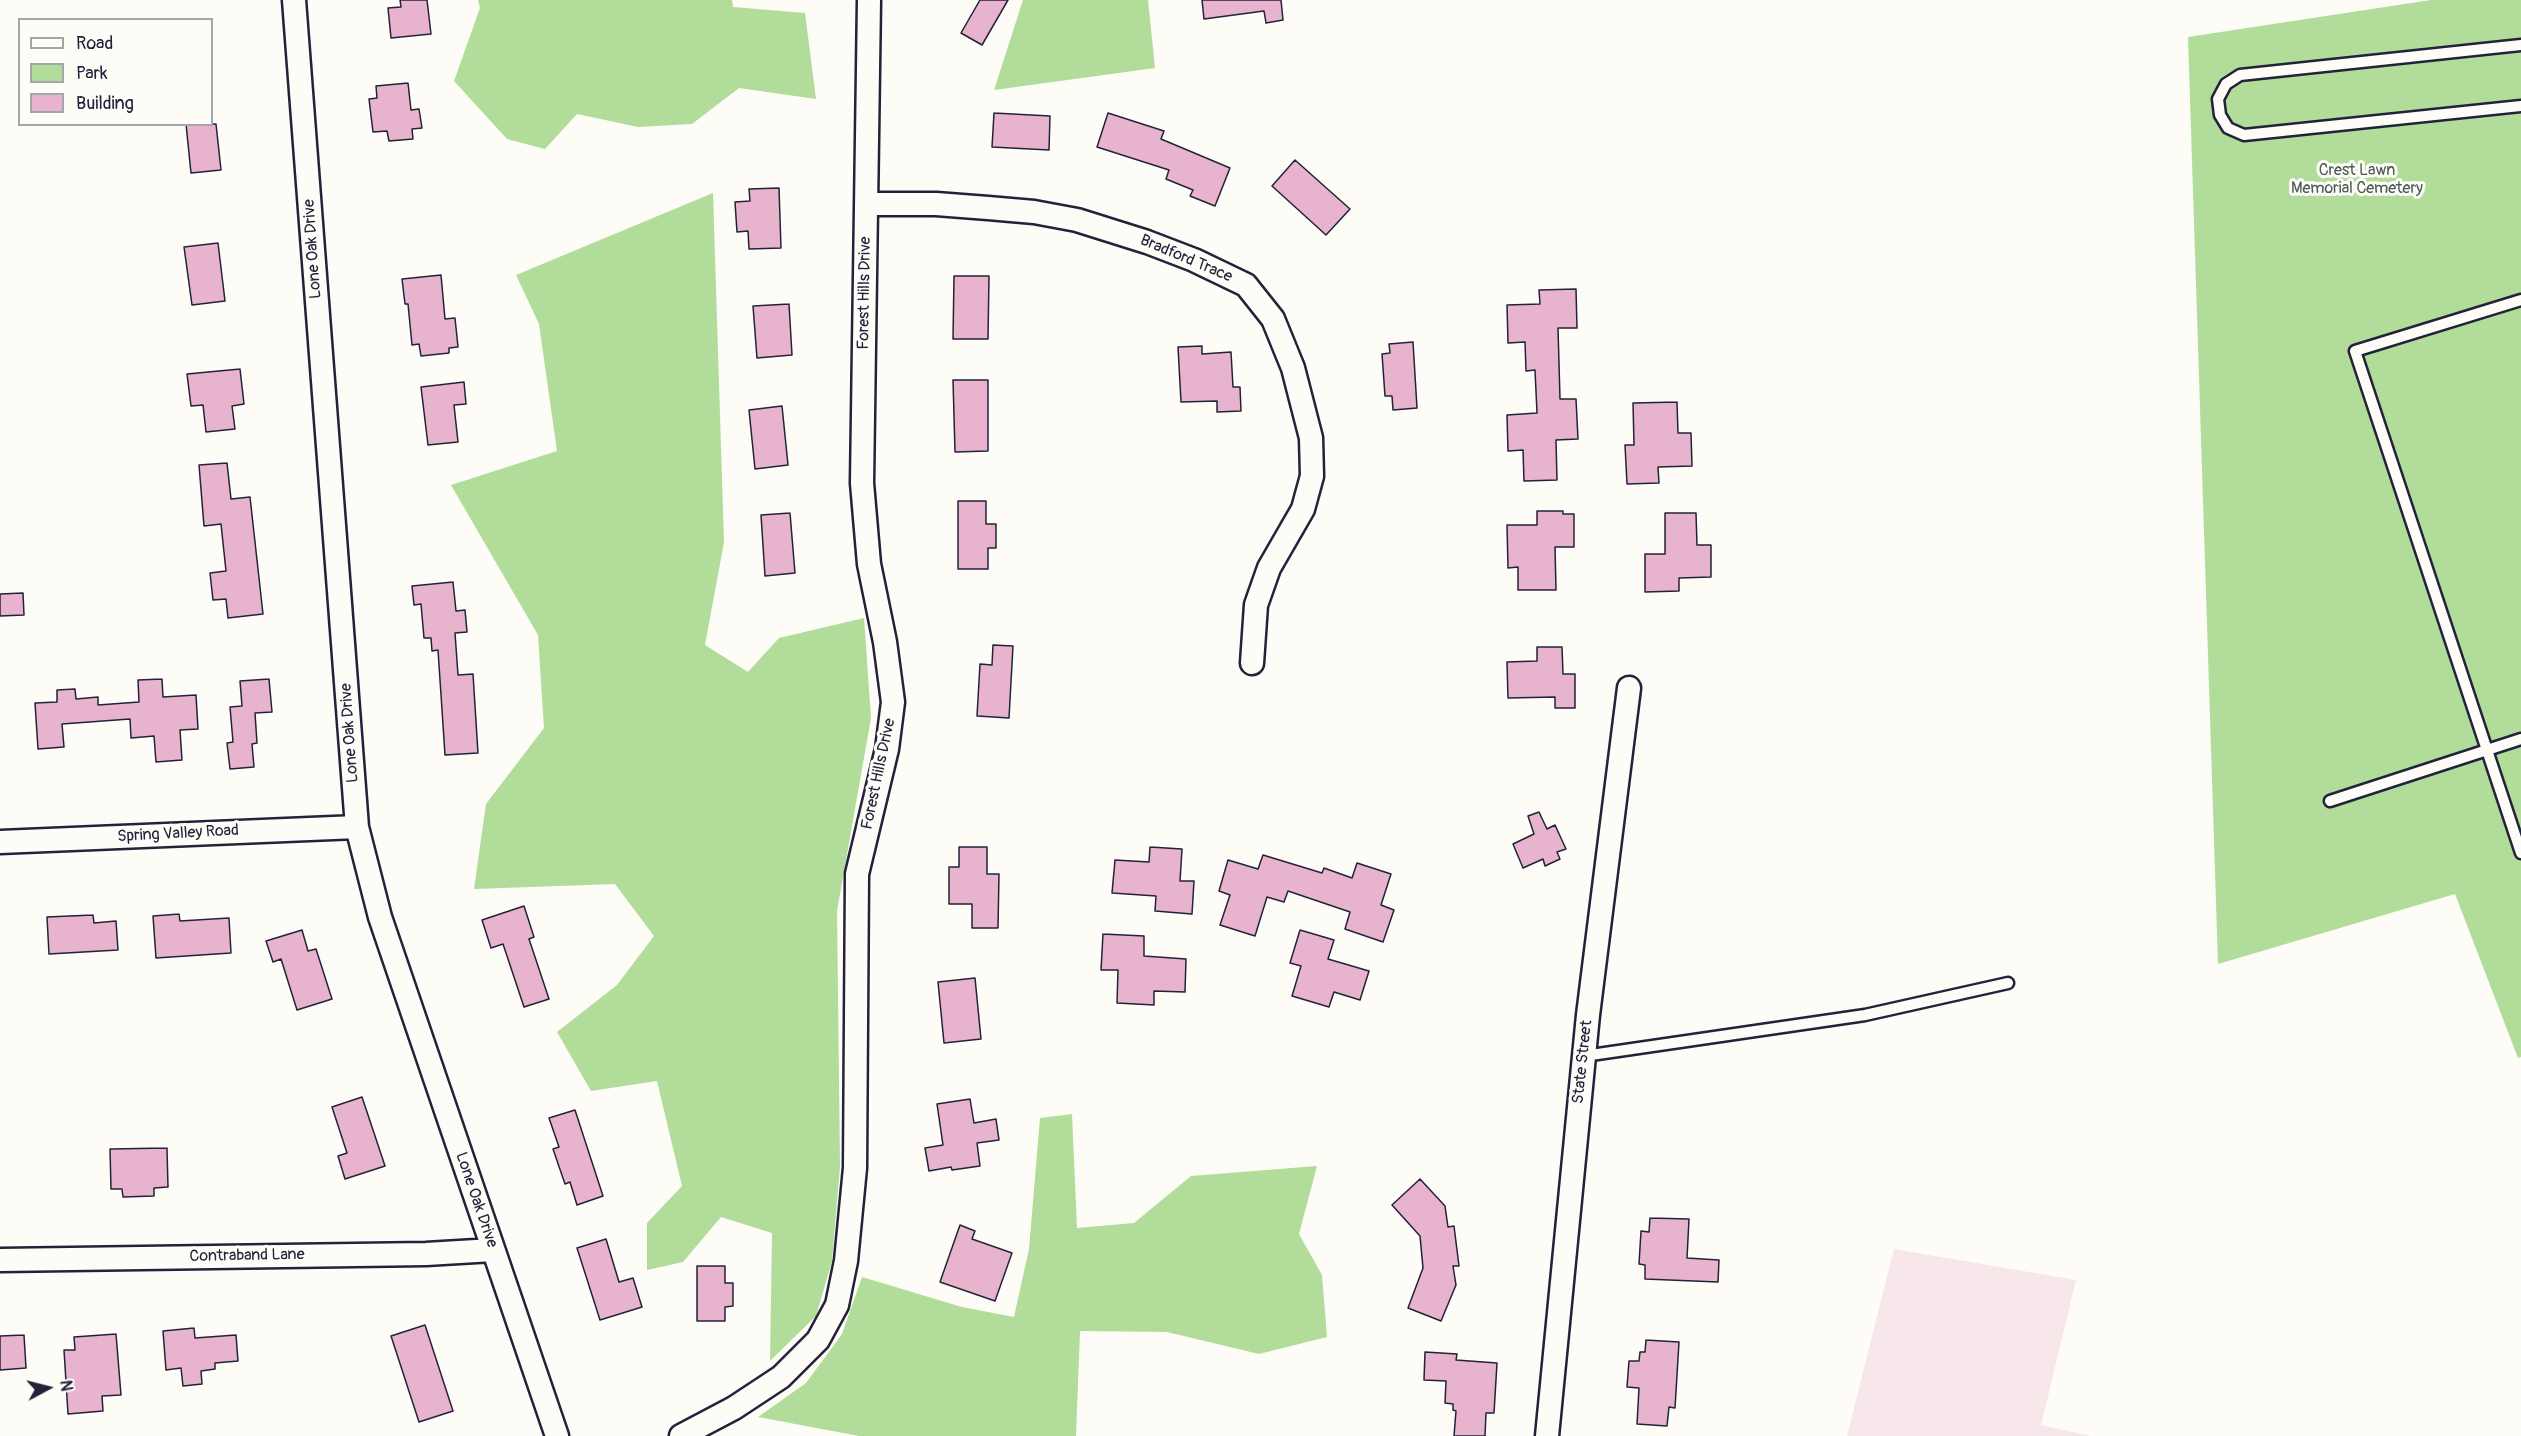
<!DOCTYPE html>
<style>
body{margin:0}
#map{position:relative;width:2521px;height:1436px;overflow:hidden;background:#fdfcf7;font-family:Pangolin,sans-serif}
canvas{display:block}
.legend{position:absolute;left:18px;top:18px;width:195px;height:108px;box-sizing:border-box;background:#fdfcf7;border:2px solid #a5a5ac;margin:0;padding:8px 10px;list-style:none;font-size:18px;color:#22223b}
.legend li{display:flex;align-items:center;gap:12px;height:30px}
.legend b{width:30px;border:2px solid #a5a5ac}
.north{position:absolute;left:18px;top:1358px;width:60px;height:60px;-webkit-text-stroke:4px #fdfcf7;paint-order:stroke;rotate:83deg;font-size:16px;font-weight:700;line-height:24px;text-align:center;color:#22223b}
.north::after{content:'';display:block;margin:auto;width:21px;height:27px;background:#22223b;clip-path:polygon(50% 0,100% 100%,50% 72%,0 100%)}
</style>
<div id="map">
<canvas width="2521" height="1436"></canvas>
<ul class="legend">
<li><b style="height:8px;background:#fdfcf7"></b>Road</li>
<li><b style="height:16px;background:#b1dc99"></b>Park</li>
<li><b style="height:16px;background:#e8b3cd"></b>Building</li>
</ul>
<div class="north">N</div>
</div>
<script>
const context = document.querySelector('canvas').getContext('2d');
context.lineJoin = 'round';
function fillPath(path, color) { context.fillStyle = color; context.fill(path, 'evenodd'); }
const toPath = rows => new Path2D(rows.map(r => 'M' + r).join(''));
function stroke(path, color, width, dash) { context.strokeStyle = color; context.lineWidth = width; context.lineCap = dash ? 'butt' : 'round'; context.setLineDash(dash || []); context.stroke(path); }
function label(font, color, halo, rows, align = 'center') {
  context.font = font + ' Pangolin,sans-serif'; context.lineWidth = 6; context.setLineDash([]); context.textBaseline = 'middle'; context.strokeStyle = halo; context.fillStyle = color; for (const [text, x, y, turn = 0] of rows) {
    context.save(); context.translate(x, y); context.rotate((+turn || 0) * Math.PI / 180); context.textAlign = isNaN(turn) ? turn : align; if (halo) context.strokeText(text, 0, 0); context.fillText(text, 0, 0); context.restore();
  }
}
fillPath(toPath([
 [1894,1249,2076,1280,2041,1425,2091,1436,1847,1436]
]), '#f7e6ea');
fillPath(toPath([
 [478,0,732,0,733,7,805,13,816,99,739,88,692,124,638,127,577,114,545,149,507,139,454,81,480,8],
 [1023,0,1148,0,1155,68,994,90],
 [2431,0,2521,0,2521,1057,2518,1058,2455,894,2218,964,2188,37],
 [713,193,724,542,705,645,748,672,779,638,864,618,871,718,837,911,840,1166,832,1261,816,1316,770,1361,772,1233,721,1217,683,1262,647,1270,647,1223,682,1186,657,1081,591,1091,557,1032,617,985,654,936,615,884,474,889,486,804,544,728,538,635,451,485,557,451,539,324,516,275],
 [1072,1114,1077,1228,1134,1223,1191,1176,1317,1166,1299,1234,1322,1275,1327,1337,1259,1354,1167,1332,1080,1331,1076,1436,859,1436,758,1417,806,1383,842,1334,862,1277,962,1307,1014,1317,1029,1249,1040,1118]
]), '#b1dc99');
const building = toPath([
 [400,0,427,0,431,34,391,38,388,8,401,7,400,0],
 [980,0,1008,0,982,45,961,33,980,0],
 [1202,0,1281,0,1283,20,1266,23,1264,11,1204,19,1202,0],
 [408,83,411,110,419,109,422,128,412,129,413,139,389,141,387,131,373,132,369,99,377,98,376,86,408,83],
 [994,113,1050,116,1049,150,992,147,994,113],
 [1108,113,1164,131,1161,139,1230,168,1215,206,1190,196,1193,190,1166,179,1169,170,1097,147,1108,113],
 [186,124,216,124,221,170,191,173,186,124],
 [1295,160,1350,209,1326,235,1272,186,1295,160],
 [779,188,781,248,749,249,748,231,737,232,735,202,750,201,749,189,779,188],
 [218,243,225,301,192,305,184,247,218,243],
 [441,275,445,319,455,318,458,347,449,348,449,353,421,356,419,344,412,345,408,304,405,304,402,279,441,275],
 [954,276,989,276,988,339,953,339,954,276],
 [1576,289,1577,328,1558,328,1560,399,1576,399,1578,439,1556,440,1557,480,1524,481,1523,450,1508,451,1507,415,1537,413,1535,370,1526,371,1525,342,1508,343,1507,305,1540,304,1539,290,1576,289],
 [789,304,792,355,757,358,753,306,789,304],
 [1413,342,1417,408,1393,410,1392,396,1385,396,1382,354,1390,353,1389,344,1413,342],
 [1202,346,1202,354,1231,352,1233,387,1240,387,1241,411,1217,412,1217,401,1181,402,1178,347,1202,346],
 [240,369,244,404,232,406,235,429,206,432,203,405,191,406,187,374,240,369],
 [953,380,988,380,988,451,955,452,953,380],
 [464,382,466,404,454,405,458,442,428,445,421,387,464,382],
 [1677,402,1678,433,1691,433,1692,466,1658,467,1659,483,1627,484,1625,445,1634,445,1633,403,1677,402],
 [782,406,788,465,755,469,749,410,782,406],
 [227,463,231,499,250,497,263,614,228,618,226,599,213,600,210,573,226,571,221,524,204,526,199,465,227,463],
 [958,501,986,501,986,524,996,524,996,548,988,548,988,569,958,569,958,501],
 [1537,511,1563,511,1563,514,1574,514,1574,547,1555,547,1556,590,1518,590,1518,567,1508,568,1507,525,1537,525,1537,511],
 [790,513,795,573,765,576,761,515,790,513],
 [1665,513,1696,513,1697,545,1711,545,1711,577,1679,578,1679,591,1645,592,1645,554,1665,554,1665,513],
 [453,582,456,611,465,610,467,632,455,633,458,675,473,674,478,753,445,755,438,650,432,651,431,638,424,638,421,604,414,605,412,586,453,582],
 [23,593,24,615,0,616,0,594,23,593],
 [993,645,1013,646,1009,718,977,716,980,664,992,665,993,645],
 [1537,647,1562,647,1563,674,1575,674,1575,708,1555,708,1555,697,1508,698,1507,662,1537,661,1537,647],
 [162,679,163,697,196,695,198,729,180,730,182,760,156,762,154,736,131,738,130,719,62,724,64,747,38,749,35,703,57,702,57,690,75,689,76,699,98,697,98,705,139,702,138,680,162,679],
 [269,679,272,712,255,713,257,743,252,744,254,767,230,769,227,743,233,742,230,707,242,706,240,681,269,679],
 [1539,812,1547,829,1555,825,1566,849,1557,852,1560,859,1545,866,1543,859,1523,868,1513,844,1534,834,1528,816,1539,812],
 [959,847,987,847,987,874,999,874,998,928,972,928,972,904,949,904,949,867,959,867,959,847],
 [1150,847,1182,849,1180,881,1194,881,1192,914,1155,911,1156,896,1112,893,1115,860,1149,862,1150,847],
 [1263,855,1322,873,1324,868,1352,878,1357,863,1391,874,1381,905,1394,910,1383,942,1345,929,1350,912,1288,891,1284,902,1267,897,1255,936,1220,925,1230,895,1219,891,1228,860,1258,869,1263,855],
 [524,906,534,937,529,939,549,999,524,1007,503,944,491,948,482,920,524,906],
 [179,914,180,921,229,918,231,953,156,958,153,916,179,914],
 [93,915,94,923,116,921,118,950,49,954,47,917,93,915],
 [302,930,308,951,316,949,332,999,297,1010,281,959,273,962,266,941,302,930],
 [1300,930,1334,940,1328,959,1369,971,1360,1000,1334,992,1329,1007,1292,996,1301,966,1290,963,1300,930],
 [1103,934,1144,936,1144,956,1186,959,1185,992,1154,991,1154,1005,1117,1003,1118,970,1101,970,1103,934],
 [975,978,981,1039,944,1043,938,982,975,978],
 [362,1097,385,1166,345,1179,338,1156,347,1153,332,1107,362,1097],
 [970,1099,974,1123,996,1119,999,1140,977,1143,980,1166,952,1170,951,1167,929,1171,925,1148,943,1145,937,1104,970,1099],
 [575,1110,603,1196,577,1205,570,1182,565,1184,553,1149,559,1147,549,1118,575,1110],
 [167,1148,168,1187,154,1188,154,1196,123,1197,122,1189,111,1189,110,1149,167,1148],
 [1420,1179,1445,1206,1448,1227,1454,1226,1459,1266,1453,1266,1456,1285,1441,1321,1408,1308,1423,1268,1420,1236,1392,1205,1420,1179],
 [1650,1218,1689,1219,1687,1258,1719,1260,1718,1282,1645,1279,1645,1265,1639,1264,1641,1231,1649,1232,1650,1218],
 [960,1225,975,1231,972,1239,1012,1253,995,1301,940,1282,960,1225],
 [606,1239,619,1282,633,1278,642,1307,600,1320,577,1248,606,1239],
 [697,1266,725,1266,725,1283,733,1283,733,1306,725,1307,725,1321,697,1321,697,1266],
 [425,1325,453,1411,419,1422,391,1336,425,1325],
 [194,1328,195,1338,236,1335,238,1361,215,1363,215,1369,201,1371,202,1384,183,1386,181,1368,166,1370,163,1331,194,1328],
 [116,1334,121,1395,102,1396,103,1411,68,1414,64,1350,75,1350,74,1337,116,1334],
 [24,1335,26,1368,0,1370,0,1336,24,1335],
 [1646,1340,1679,1342,1675,1408,1669,1407,1667,1426,1637,1424,1639,1388,1627,1387,1629,1361,1639,1361,1640,1352,1645,1352,1646,1340],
 [1425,1352,1457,1354,1456,1360,1497,1363,1494,1413,1486,1413,1485,1436,1454,1436,1456,1411,1453,1410,1453,1404,1445,1403,1446,1381,1424,1380,1425,1352]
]);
fillPath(building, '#e8b3cd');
stroke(building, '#22223b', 1.5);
const lane = toPath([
 [2521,45,2240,75,2226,84,2218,99,2220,115,2228,128,2244,135,2521,106],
 [2521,300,2355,351,2521,853],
 [2330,801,2521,739],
 [1584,1056,1865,1015,2008,983]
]);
const street = toPath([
 [294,0,357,827,380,917,557,1436],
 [866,204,936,204,988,208,1034,212,1077,220,1147,242,1194,260,1246,285,1273,319,1293,368,1311,438,1312,476,1303,509,1269,568,1256,605,1252,663],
 [0,842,357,827],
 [0,1260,426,1254,493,1250],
 [681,1436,734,1408,781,1377,818,1340,837,1305,846,1261,855,1168,857,874,887,749,893,702,885,642,869,564,862,483,869,0],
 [1547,1436,1588,1015,1629,688]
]);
stroke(lane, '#22223b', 15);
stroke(street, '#22223b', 27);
stroke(lane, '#fdfcf7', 10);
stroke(street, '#fdfcf7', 22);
label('16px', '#4d5a57', '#fdfcf7', [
 ["Crest Lawn",2357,171],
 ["Memorial Cemetery",2357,189]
]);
label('16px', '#22223b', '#fdfcf7', [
 ["Lone Oak Drive",313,249,-94],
 ["Bradford Trace",1186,259,23],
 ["Forest Hills Drive",865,293,-89],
 ["Lone Oak Drive",350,733,-94],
 ["Forest Hills Drive",879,774,-78],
 ["Spring Valley Road",178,834,-3],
 ["State Street",1583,1062,-84],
 ["Lone Oak Drive",476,1200,71],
 ["Contraband Lane",247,1256,-1]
]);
</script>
